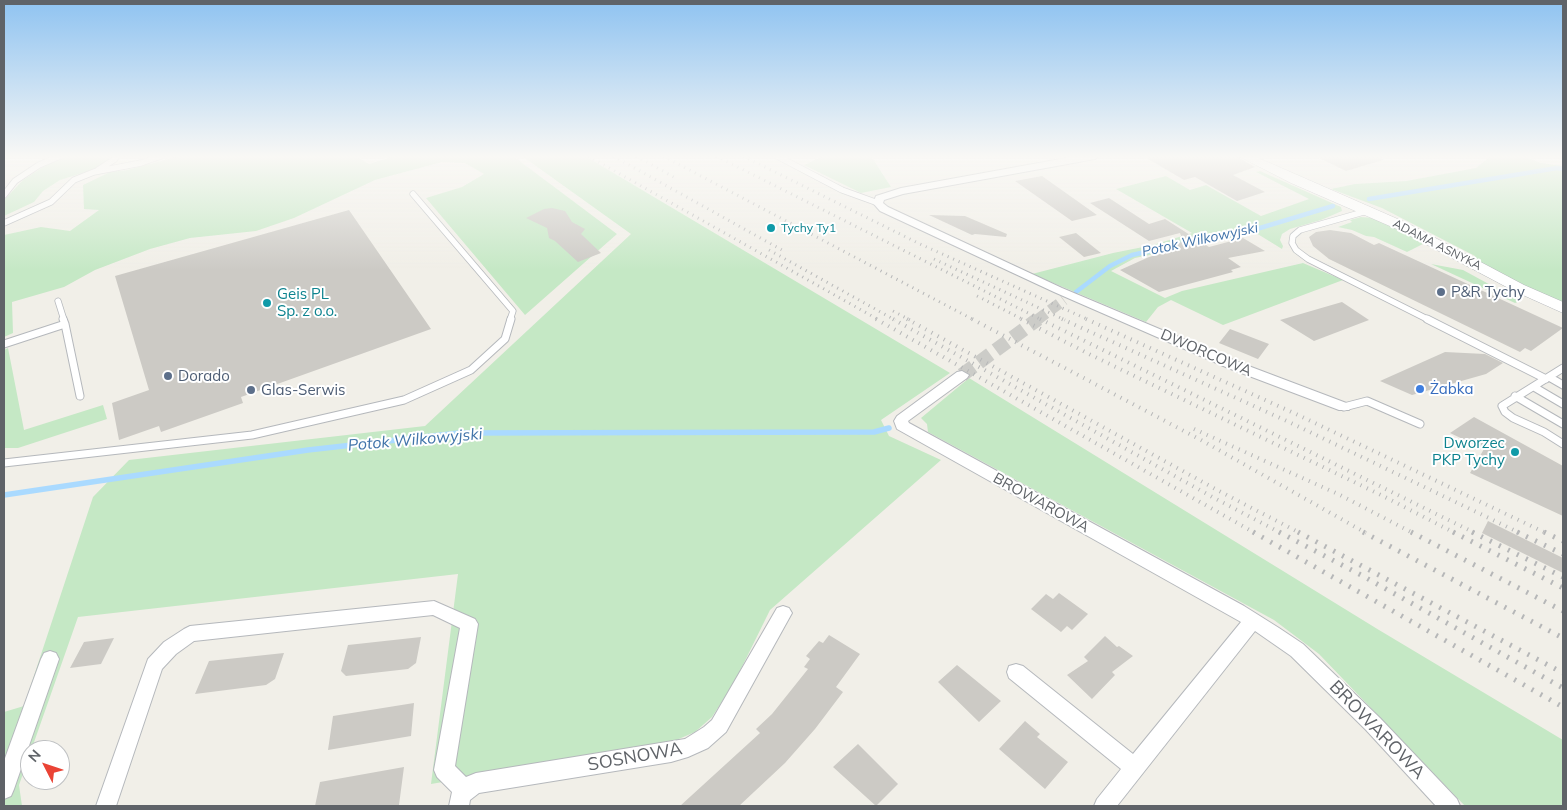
<!DOCTYPE html>
<meta charset="utf-8">
<style>
body{margin:0}
#map{position:relative;width:1567px;height:810px;overflow:hidden;background:#f1efe8;font-family:Mulish,sans-serif}
canvas{display:block}
.frame{position:absolute;inset:0;border:5px solid #5f6368;pointer-events:none}
.north{position:absolute;left:20px;top:740px;width:50px;height:50px;box-sizing:border-box;background:#fff;border:1px solid #bfc1c3;border-radius:50%;rotate:311deg;font-size:14px;font-weight:700;line-height:20px;text-align:center;color:#5f6368}
.north::after{content:'';display:block;margin:auto;width:18px;height:22px;background:#ea4335;clip-path:polygon(50% 0,100% 100%,50% 72%,0 100%)}
</style>
<div id="map">
<canvas width="1567" height="810"></canvas>
<div class="frame"></div>
<div class="north">N</div>
</div>
<script>
const context = document.querySelector('canvas').getContext('2d');
context.lineJoin = 'round';
function fillPath(path, color) { context.fillStyle = color; context.fill(path, 'evenodd'); }
const toPath = rows => new Path2D(rows.map(r => 'M' + r).join(''));
function stroke(path, color, width, dash) { context.strokeStyle = color; context.lineWidth = width; context.lineCap = dash ? 'butt' : 'round'; context.setLineDash(dash || []); context.stroke(path); }
function label(font, color, halo, rows, align = 'center') {
  context.font = font + ' Mulish,sans-serif'; context.lineWidth = 4; context.setLineDash([]); context.textBaseline = 'middle'; context.strokeStyle = halo; context.fillStyle = color; for (const [text, x, y, turn = 0] of rows) {
    context.save(); context.translate(x, y); context.rotate((+turn || 0) * Math.PI / 180); context.textAlign = isNaN(turn) ? turn : align; if (halo) context.strokeText(text, 0, 0); context.fillText(text, 0, 0); context.restore();
  }
}
fillPath(toPath([
 [65,156,111,156,109,159,96,169,60,180,43,191,34,202,4,216,4,200,23,180,49,163],
 [180,156,355,156,369,164,395,156,513,156,617,234,525,315,426,198,462,187,484,174,465,163,442,162,375,180,294,218,256,231,190,238,150,249,95,270,64,287,12,302,13,333,4,337,4,235,41,227,70,231,99,210,84,209,83,185,110,172,127,170],
 [522,156,585,156,950,373,881,420,889,436,941,460,770,610,734,683,712,717,695,732,667,744,431,784,458,574,78,617,19,785,22,806,4,806,4,712,24,706,93,497,129,460,425,426,631,234],
 [824,156,871,156,891,187,861,193,804,165],
 [1491,156,1523,156,1541,163,1563,166,1563,305,1503,275,1475,259,1475,256,1382,208,1331,189,1355,184,1406,181,1476,168],
 [1260,171,1341,207,1342,211,1321,220,1290,229,1282,234,1280,240,1283,246,1282,249,1256,233,1135,258,1111,271,1165,298,1182,291,1303,263,1343,280,1223,325,1171,300,1158,307,1146,322,1032,274,1113,253,1153,245,1192,233,1116,189,1166,176,1190,190,1206,185,1261,216,1309,199,1256,172],
 [1361,217,1374,218,1420,240,1423,244,1407,252,1374,237,1366,236,1352,230,1338,227,1352,222,1350,220],
 [1431,264,1463,270,1520,301,1515,303],
 [8,348,24,430,103,405,107,419,18,448,4,448,4,350],
 [969,378,1379,630,1563,740,1563,806,1465,806,1319,654,1274,620,928,432,927,424,921,418]
]), '#c5e8c5');
stroke(toPath([
 [1369,199,1557,168,1563,169],
 [1190,242,1250,231,1333,206],
 [1076,292,1110,266,1132,255,1181,244]
]), '#aadaff', 4.5);
stroke(toPath([
 [4,495,308,450,459,433,874,432,889,428]
]), '#aadaff', 5.5);
fillPath(toPath([
 [1143,156,1236,156,1255,167,1233,175,1265,192,1237,201,1195,177,1184,180],
 [1315,156,1382,156,1383,160,1346,171],
 [1042,176,1097,215,1072,221,1015,181],
 [1109,198,1149,224,1165,219,1209,247,1243,238,1265,251,1228,258,1241,267,1231,270,1233,272,1159,292,1120,270,1149,257,1167,252,1164,250,1183,241,1180,233,1149,241,1090,203],
 [552,208,565,211,572,222,585,229,581,234,601,253,578,262,555,241,549,238,547,228,526,218,544,209],
 [349,210,431,329,241,397,243,403,161,432,159,426,119,440,112,403,149,390,115,276],
 [929,215,965,216,1007,234,1006,237,975,234,972,235],
 [1330,230,1351,233,1374,245,1379,243,1563,328,1531,351,1525,348,1520,352,1329,259,1313,246,1309,237,1316,232],
 [1076,233,1101,253,1084,257,1059,237],
 [1342,302,1369,320,1314,341,1280,320],
 [1230,329,1269,344,1258,359,1219,343],
 [1445,352,1485,354,1503,363,1486,374,1412,395,1380,381],
 [1474,417,1563,466,1563,516,1470,473,1484,449,1450,433],
 [1488,521,1563,558,1563,573,1482,533],
 [1059,593,1088,614,1072,630,1067,626,1061,632,1031,609,1046,594,1053,599],
 [829,635,860,654,836,687,843,692,815,729,785,763,739,806,680,806,760,733,756,729,772,714,808,669,804,667,810,659,806,656,819,641,823,643],
 [1105,636,1117,647,1119,646,1133,656,1112,672,1115,675,1092,699,1067,675,1088,661,1084,657],
 [421,637,416,663,408,669,346,676,341,671,348,645],
 [114,638,101,664,70,668,84,642],
 [284,653,275,679,266,685,195,694,209,661],
 [957,665,1001,701,979,722,938,682],
 [414,703,411,736,328,750,333,716],
 [1025,721,1040,734,1037,737,1068,762,1045,789,999,749],
 [858,744,898,784,876,806,833,767],
 [404,767,399,805,315,806,320,782]
]), '#cccac5');
stroke(toPath([
 [1037,320,1064,300]
]), '#ccccc8', 11, [11, 5.5]);
stroke(toPath([
 [962,375,1038,319]
]), '#ccccc8', 14, [14, 7]);
const serviceFar1 = toPath([
 [777,156,842,190,878,203],
 [98,170,115,159,116,156],
 [413,194,513,311,510,320],
 [4,195,15,181,39,165,60,156],
 [1367,211,1300,230,1293,236,1292,243,1296,250,1308,259,1429,320],
 [4,223,51,202,74,180,94,172,141,163,161,156],
 [58,301,64,320]
]);
const service = toPath([
 [63,319,65,324],
 [1427,319,1546,379],
 [4,344,65,324,80,396],
 [1563,368,1502,406,1505,412,1513,418,1544,432,1563,444],
 [1549,377,1563,385],
 [1534,387,1563,404],
 [1515,396,1563,424],
 [1344,407,1367,401,1420,424],
 [4,463,252,435,404,400,471,370,505,339,511,319]
]);
const minor = toPath([
 [1077,156,1099,156,1095,159,903,194,884,200,883,203,888,207,1062,288,1238,362,1349,404,1351,407,1349,410,1339,410,1228,368,1054,292,880,211,873,203,876,196,901,188,1077,156],
 [962,371,969,375,967,378,908,421,909,423,1244,606,1279,628,1303,644,1380,718,1457,799,1460,806,1436,806,1366,730,1291,656,1255,631,1117,806,1094,806,1097,799,1121,769,1009,678,1007,672,1009,666,1016,664,1023,666,1133,754,1241,622,897,429,894,421,897,416,957,372,962,371],
 [434,601,475,619,478,624,455,766,466,777,476,773,685,739,704,727,712,720,777,608,783,606,789,608,792,613,726,732,708,748,688,757,671,762,479,793,470,800,469,806,449,806,452,792,437,777,434,770,460,628,433,615,194,641,176,654,162,669,116,806,96,806,148,659,164,642,184,629,190,626,434,601],
 [50,651,56,653,59,659,14,789,11,796,4,799,4,761,41,659,44,653,50,651]
]);
const tertiary = toPath([
 [1238,156,1254,156,1409,224,1524,285,1563,302,1563,313,1514,291,1399,230,1291,183,1238,156]
]);
stroke(serviceFar1, '#b5b8bc', 7);
stroke(service, '#b5b8bc', 9);
stroke(minor, '#b5b8bc', 2);
stroke(tertiary, '#b5b8bc', 1);
stroke(serviceFar1, '#fff', 5.5);
stroke(service, '#fff', 7);
fillPath(minor, '#fff');
fillPath(tertiary, '#fff');
stroke(toPath([
 [588,156,879,320],
 [613,156,782,250],
 [636,156,677,179],
 [663,156,974,320],
 [716,156,1042,320],
 [743,156,920,244,1089,320],
 [769,250,895,320],
 [934,259,1065,320],
 [977,296,1024,320],
 [893,311,910,320]
]), '#b6b7b8', 3, [1, 5]);
stroke(toPath([
 [876,319,1255,533],
 [893,319,1216,499,1281,533],
 [907,319,1219,491,1300,533],
 [972,319,1201,440,1366,533],
 [1021,319,1091,355,1381,495,1455,533],
 [1040,319,1475,533],
 [1062,319,1289,422,1520,533],
 [1086,319,1296,414,1546,533],
 [1194,429,1338,494,1413,533]
]), '#b6b7b8', 4, [1, 6]);
stroke(toPath([
 [1253,532,1563,707],
 [1279,532,1361,575,1563,688],
 [1298,532,1563,673],
 [1363,532,1563,638],
 [1411,532,1563,611],
 [1453,532,1563,588],
 [1472,532,1563,577],
 [1517,532,1563,554],
 [1544,532,1563,541]
]), '#b6b7b8', 5, [2, 8]);
const sky = context.createLinearGradient(0, 0, 0, 270);
sky.addColorStop(0, '#8fc3f1');
sky.addColorStop(0.58, '#f9f8f5');
sky.addColorStop(1, '#f9f8f500');
context.fillStyle = sky;
context.fillRect(0, 0, 1567, 270);
for (const [x, y, r, color] of [
 [771,228,5,"#0f9aa8"],
 [1441,292,5,"#5c6f8a"],
 [267,303,5,"#0f9aa8"],
 [168,376,5,"#5c6f8a"],
 [1420,389,5,"#3f7fe0"],
 [251,390,5,"#5c6f8a"],
 [1515,452,5,"#0f9aa8"]
]) { const dot = new Path2D(); dot.arc(x, y, r, 0, 2 * Math.PI); context.fillStyle = color; context.fill(dot); stroke(dot, '#fff', 2); }
label('12px', '#0d838f', '#fff', [
 ["Tychy Ty1",781,228]
], 'left');
label('12px', '#5f6368', '#fff', [
 ["ADAMA ASNYKA",1437,245,27]
]);
label('italic 14px', '#4174aa', '#fff', [
 ["Potok Wilkowyjski",1200,240,-12]
]);
label('15px', '#4e5e75', '#fff', [
 ["P&R Tychy",1451,292],
 ["Dorado",178,376],
 ["Glas-Serwis",261,390]
], 'left');
label('15px', '#0d838f', '#fff', [
 ["Geis PL",277,294],
 ["Sp. z o.o.",277,311],
 ["Dworzec",1505,443,"right"],
 ["PKP Tychy",1505,460,"right"]
], 'left');
label('15px', '#5f6368', '#fff', [
 ["DWORCOWA",1206,353,23],
 ["BROWAROWA",1041,503,29]
]);
label('15px', '#366cbe', '#fff', [
 ["Żabka",1430,389]
], 'left');
label('italic 16px', '#4174aa', '#fff', [
 ["Potok Wilkowyjski",415,440,-5]
]);
label('18px', '#5f6368', '#fff', [
 ["BROWAROWA",1377,730,46],
 ["SOSNOWA",635,757,-10]
]);
</script>
